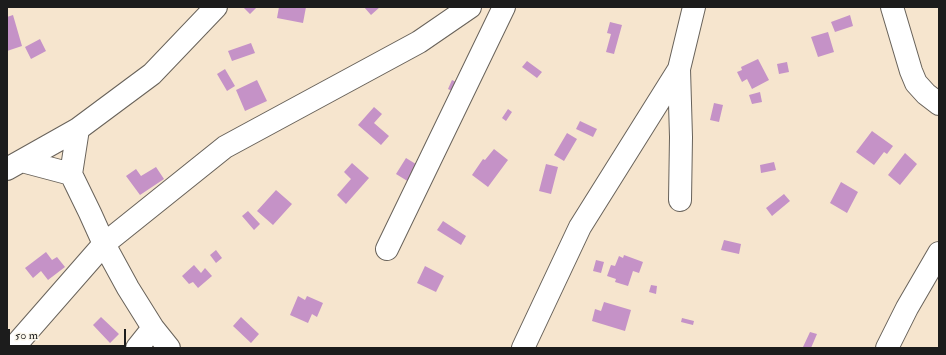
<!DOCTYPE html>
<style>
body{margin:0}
#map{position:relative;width:946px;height:355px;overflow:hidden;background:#f6e5ce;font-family:"IM FELL Double Pica",serif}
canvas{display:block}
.frame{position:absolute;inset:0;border:8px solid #1c1c1c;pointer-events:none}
.scale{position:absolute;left:8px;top:329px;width:118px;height:18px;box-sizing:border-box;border:2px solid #1c1c1c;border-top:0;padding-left:5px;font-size:12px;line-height:14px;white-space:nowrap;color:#1c1c1c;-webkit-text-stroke:3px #fbf7ec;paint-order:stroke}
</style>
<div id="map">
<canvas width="946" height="355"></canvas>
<div class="frame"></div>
<div class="scale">50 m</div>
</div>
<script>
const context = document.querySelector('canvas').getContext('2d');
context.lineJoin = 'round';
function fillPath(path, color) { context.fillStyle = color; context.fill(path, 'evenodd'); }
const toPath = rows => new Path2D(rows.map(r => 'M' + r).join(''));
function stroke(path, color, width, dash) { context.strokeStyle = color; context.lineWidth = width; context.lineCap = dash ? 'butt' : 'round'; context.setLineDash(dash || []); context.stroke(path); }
fillPath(toPath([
 [243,7,257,7,250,14],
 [279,7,306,7,303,23,277,18],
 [364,7,380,7,371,15],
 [13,15,22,46,7,51,7,17],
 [850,15,853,26,835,32,831,22],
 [610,22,622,25,614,54,606,52,611,34,607,33],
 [828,32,834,52,818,57,811,37],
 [40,39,46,51,31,59,25,47],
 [251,43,255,53,232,61,228,51],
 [758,59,769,80,752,89,747,79,742,82,737,72,742,70,741,67],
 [527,61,542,72,537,78,522,67],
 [787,62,789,72,779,74,777,64],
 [225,69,235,86,227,91,217,74],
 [257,80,267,101,245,111,236,90],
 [452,80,460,84,456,93,448,89],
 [760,92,762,102,752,104,749,95],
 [714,103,723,105,719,122,710,120],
 [374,107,382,114,374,123,389,136,381,145,358,125],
 [508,109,512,112,506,121,502,118],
 [580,121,597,129,593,137,576,129],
 [872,131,893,146,887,154,884,152,874,165,856,152],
 [567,133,577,139,564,161,554,155],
 [494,149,508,160,488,187,472,175,483,159,485,160],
 [905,153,917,164,900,185,888,175],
 [406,158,419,166,409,182,396,174],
 [774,162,776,170,761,173,760,165],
 [352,163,369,178,346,204,337,195,351,179,344,172],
 [546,164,558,167,551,194,539,191],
 [156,167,164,179,140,195,126,176,136,169,141,176],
 [841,182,858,192,847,213,830,203],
 [276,190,292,204,273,225,257,211],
 [784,194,790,201,772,216,766,208],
 [248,211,260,224,254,230,242,216],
 [443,221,466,236,461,245,437,230],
 [724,240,741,244,739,254,721,250],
 [216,250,222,258,216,263,210,255],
 [46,252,52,260,57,257,65,267,48,280,41,271,33,278,25,268],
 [624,255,643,262,639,273,633,271,628,286,615,282,616,279,607,276,611,265,615,266,619,256,623,258],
 [596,260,604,262,601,273,593,271],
 [194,265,201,273,205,268,212,276,198,288,193,282,189,284,182,276],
 [425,266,444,276,436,292,417,283],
 [651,285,657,286,656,294,649,292],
 [298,296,305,300,307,296,323,303,317,317,312,314,308,323,290,315],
 [604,302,631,310,625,331,592,321,595,309,601,311],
 [101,317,119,334,110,343,93,325],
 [241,317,259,334,251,343,233,326],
 [682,318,694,321,693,325,681,322],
 [810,332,817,334,811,348,806,348,803,347]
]), '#c592c7');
const minor = toPath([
 [892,7,911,71,916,83,926,94,939,104],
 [679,69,681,137,680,200],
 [78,129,71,174,90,213,104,244,128,288,153,328,169,348],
 [22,161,71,174],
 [7,169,78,129,152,74,216,7],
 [387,249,504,7],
 [13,348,104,244,225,147,419,42,470,7],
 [137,348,153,328],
 [523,348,580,227,679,69,694,7],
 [887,348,907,308,939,253]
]);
stroke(minor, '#68625a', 24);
stroke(minor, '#fff', 22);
</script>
